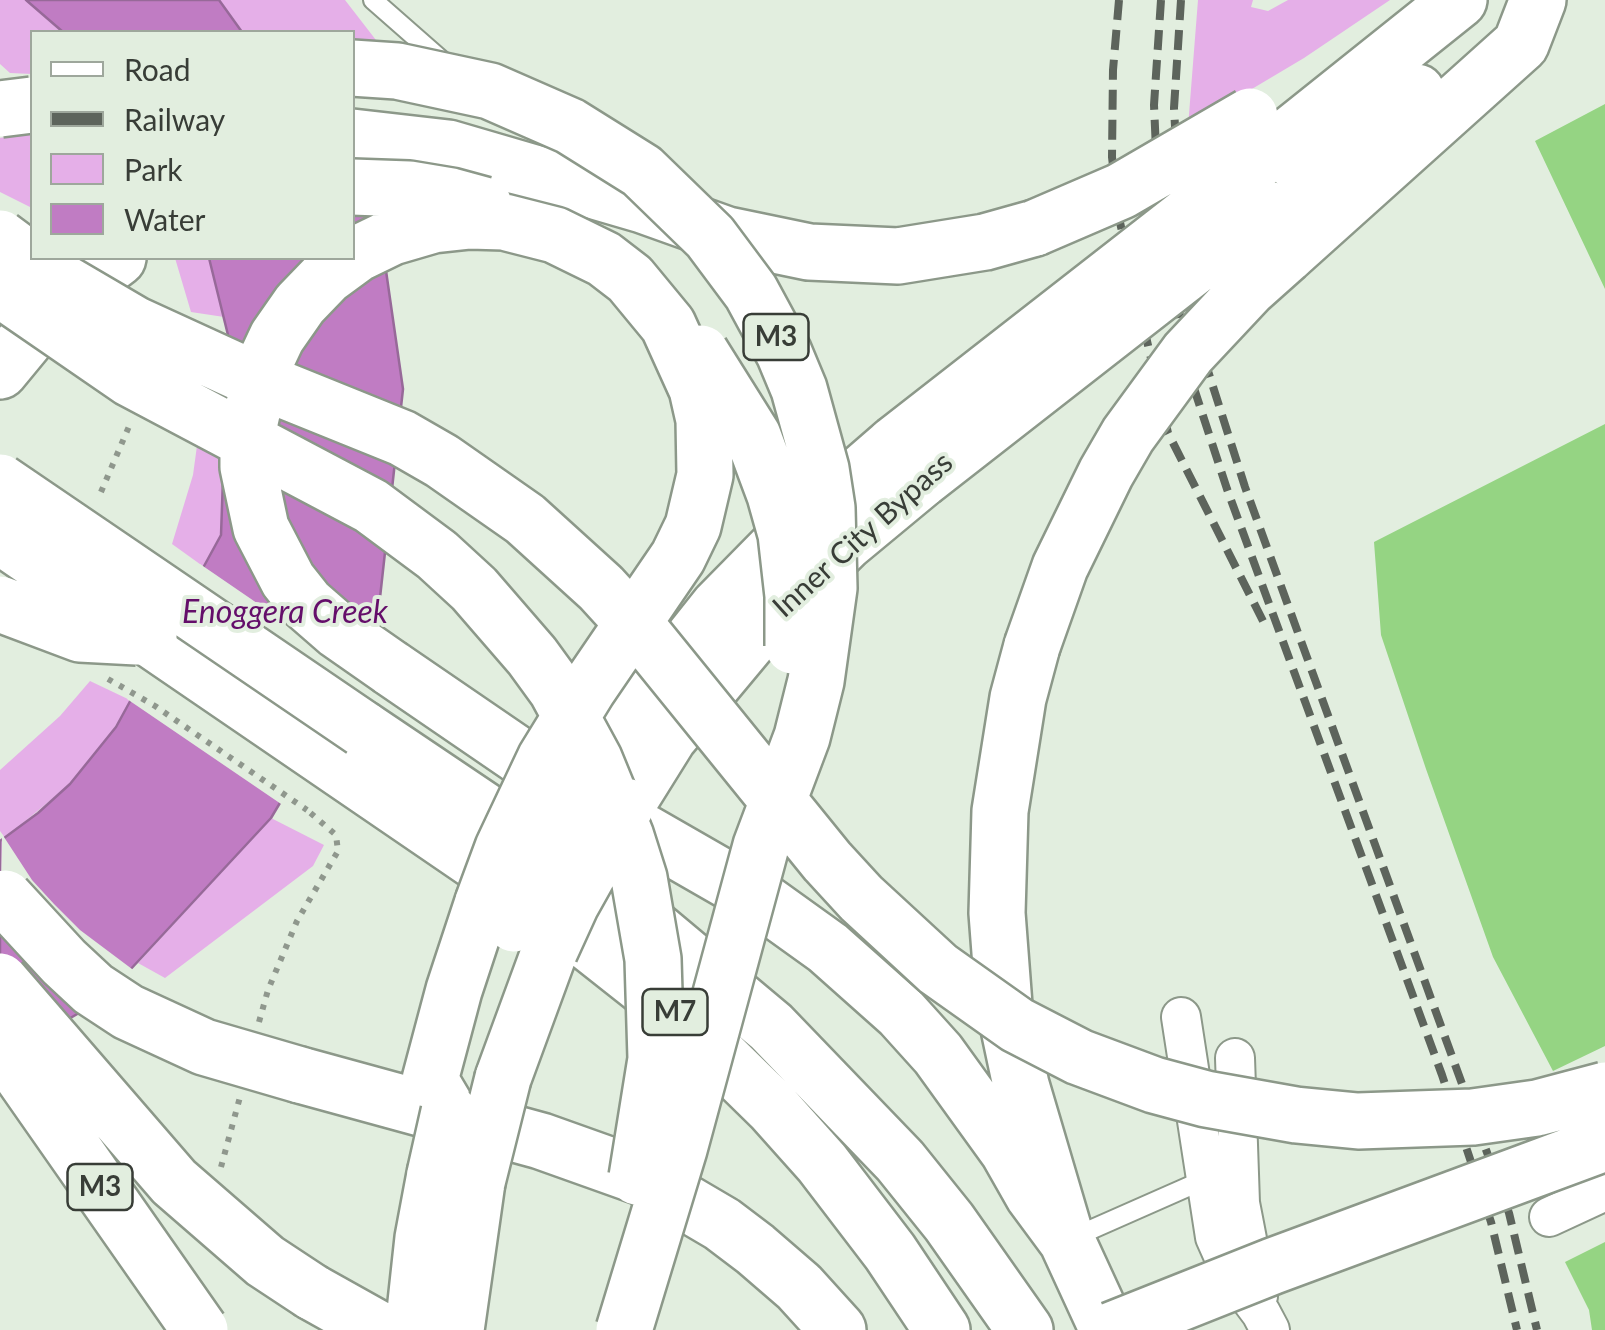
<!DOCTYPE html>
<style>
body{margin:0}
#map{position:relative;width:1605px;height:1330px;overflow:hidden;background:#e2eedf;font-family:Lato,sans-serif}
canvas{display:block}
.legend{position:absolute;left:30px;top:30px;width:325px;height:230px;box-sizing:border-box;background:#e2eedf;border:2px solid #9ea79c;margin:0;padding:12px 18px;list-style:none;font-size:30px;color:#383d37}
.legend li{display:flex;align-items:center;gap:20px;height:50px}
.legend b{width:50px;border:2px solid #9ea79c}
</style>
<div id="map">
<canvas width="1605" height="1330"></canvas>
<ul class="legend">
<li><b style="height:12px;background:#fff"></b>Road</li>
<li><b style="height:12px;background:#5d645c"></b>Railway</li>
<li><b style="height:28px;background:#e5afe8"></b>Park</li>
<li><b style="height:28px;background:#c07cc3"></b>Water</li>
</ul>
</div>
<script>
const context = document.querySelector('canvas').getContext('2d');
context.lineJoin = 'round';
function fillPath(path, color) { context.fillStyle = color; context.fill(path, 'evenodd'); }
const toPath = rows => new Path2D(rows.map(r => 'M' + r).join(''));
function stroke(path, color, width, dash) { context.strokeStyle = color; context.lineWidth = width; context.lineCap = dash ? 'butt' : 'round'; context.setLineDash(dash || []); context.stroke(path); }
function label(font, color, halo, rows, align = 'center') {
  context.font = font + ' Lato,sans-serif'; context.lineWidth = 8; context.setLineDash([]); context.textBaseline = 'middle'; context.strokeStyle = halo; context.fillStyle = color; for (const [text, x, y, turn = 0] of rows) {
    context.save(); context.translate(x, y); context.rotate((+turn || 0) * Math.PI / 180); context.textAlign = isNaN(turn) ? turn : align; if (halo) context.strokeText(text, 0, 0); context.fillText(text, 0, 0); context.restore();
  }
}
fillPath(toPath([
 [0,0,26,0,63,32,32,32,32,74,10,73,0,64],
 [219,0,345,0,386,53,353,53,352,32,242,32],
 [1198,0,1253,0,1251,7,1268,11,1288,0,1390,0,1304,58,1188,127],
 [32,132,32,208,0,192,0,138],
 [175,258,209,258,224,317,191,312],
 [199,431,224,445,221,535,204,567,172,544,193,475],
 [90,681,132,701,98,752,70,784,5,838,0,831,0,770,60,716],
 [271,818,324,845,313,866,165,978,138,963]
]), '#e5afe8');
const water = toPath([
 [26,0,219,0,242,32,63,32,26,0],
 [353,190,380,229,403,389,375,643,271,818,103,999,0,1059,0,841,38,813,70,784,116,727,221,535,228,335,209,258,352,258,353,190]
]);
fillPath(water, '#c07cc3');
stroke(water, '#976999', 2.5);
fillPath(toPath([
 [200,564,362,675,284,806,127,699],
 [2,834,32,880,54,904,80,930,136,972,107,1003,43,979,0,935]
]), '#e2eedf');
fillPath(toPath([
 [1605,104,1605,289,1535,141],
 [1605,424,1605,1046,1553,1071,1493,957,1426,769,1381,635,1374,542],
 [1605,1242,1605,1330,1592,1330,1589,1310,1565,1262]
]), '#95d483');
const lane = toPath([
 [373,0,447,65],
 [1072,1238,1208,1178]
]);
const street = toPath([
 [1181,1017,1215,1237,1231,1273,1261,1313,1270,1330],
 [1235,1058,1240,1203,1258,1296],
 [1549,1217,1605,1191]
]);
const highway = toPath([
 [352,137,448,148,643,205,727,235,809,252,898,256,985,242,1035,228],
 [1259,160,1459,0],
 [1268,209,1417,92],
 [1286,255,1521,44,1538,0],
 [0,371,52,308,118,258],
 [149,638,547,910,671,1008,772,1107,822,1163,890,1252,942,1330],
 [1032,646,1018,698,1000,811,997,913,1004,1005,1021,1085,1067,1241,1108,1330],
 [391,668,562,785,757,897,828,948,901,1013,938,1054,1008,1151,1033,1195,1067,1241],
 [363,729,629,908,771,1027,900,1161,949,1222,1025,1330],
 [587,784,633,714,719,606,782,542,895,444],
 [626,806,669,737,764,623,846,542,922,479],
 [300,1075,541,1141,642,1177,722,1224,755,1249,799,1287,838,1330],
 [503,1078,550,950],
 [449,1112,430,1080,454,990,483,902],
 [312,1292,380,1330],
 [413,1330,423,1238,435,1174],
 [456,1330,477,1182]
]);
stroke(lane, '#8c9889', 22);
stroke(street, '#8c9889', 42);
stroke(highway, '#8c9889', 60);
stroke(toPath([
 [101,492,130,424],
 [259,1022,268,990,297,921,338,851,336,835,307,810],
 [221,1167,240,1097]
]), '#8f978d', 6, [5, 8]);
stroke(lane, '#fff', 18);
stroke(street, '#fff', 38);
stroke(highway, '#fff', 55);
stroke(toPath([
 [1119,0,1113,70,1112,157,1119,218,1168,433,1263,621],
 [1161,0,1154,105,1158,195,1192,382,1227,489,1442,1075,1491,1222,1517,1330],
 [1181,0,1174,108,1178,181,1208,371,1245,487,1509,1213,1537,1330]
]), '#5d645c', 8, [20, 10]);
const highwayBridge = toPath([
 [352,68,397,71,490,91,570,126,642,171,710,237,751,292,784,353,799,389,821,469,827,508,829,588,816,681,802,737,761,846,679,1149,624,1330],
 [0,109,32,105],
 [352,187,409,189,451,196,484,205],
 [1035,228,1121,191,1250,116],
 [0,238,47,273,134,324,241,373,402,438,442,461,525,519,601,588,643,634,827,861,861,898,938,969,1017,1025,1079,1057,1154,1085,1206,1099,1296,1115,1358,1121,1473,1117,1537,1108,1605,1090],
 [0,289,131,379,371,506,437,555,474,589,532,656,556,689,594,759,626,837,639,878,653,959,656,1059,637,1177],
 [701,353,753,436,775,495,786,534,793,596,793,646],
 [895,444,1259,160],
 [922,479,1268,209],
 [0,482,363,729],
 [0,536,149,638],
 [0,604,80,634,137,637],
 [1032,646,1060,567,1106,473,1128,435,1188,353,1249,288,1286,255],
 [391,668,338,631,307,604,288,580,261,528,248,467,248,431,262,369,277,337,300,304,327,276,357,254,392,237,433,225,470,221,504,222,555,235,604,259,630,279,668,325,697,389,704,420,705,475,693,526,678,557,588,689,545,759,503,848,483,902],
 [5,898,64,962,93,989,128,1012,204,1047,300,1075],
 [514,924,548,850,587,784],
 [550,950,571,904,626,806],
 [0,981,174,1182,265,1261,312,1292],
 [0,1044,200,1330],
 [435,1174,449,1112],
 [477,1182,503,1078],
 [1112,1330,1273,1266,1605,1143]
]);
stroke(highwayBridge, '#8c9889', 60, []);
stroke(toPath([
 [108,679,155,706,307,810]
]), '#8f978d', 6, [5, 8]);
stroke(highwayBridge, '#fff', 55);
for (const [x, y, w] of [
 [776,337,65],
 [675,1012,65],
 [100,1187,65]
]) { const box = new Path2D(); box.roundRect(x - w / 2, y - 23, w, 46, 8); context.fillStyle = '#e2eedf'; context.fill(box); stroke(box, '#383d37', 2.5); }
label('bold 28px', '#383d37', null, [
 ["M3",776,337],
 ["M7",675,1012],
 ["M3",100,1187]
]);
label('30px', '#383d37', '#e2eedf', [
 ["Inner City Bypass",863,535,-42]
]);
label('italic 32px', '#640e6a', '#e2eedf', [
 ["Enoggera Creek",285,613]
]);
</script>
